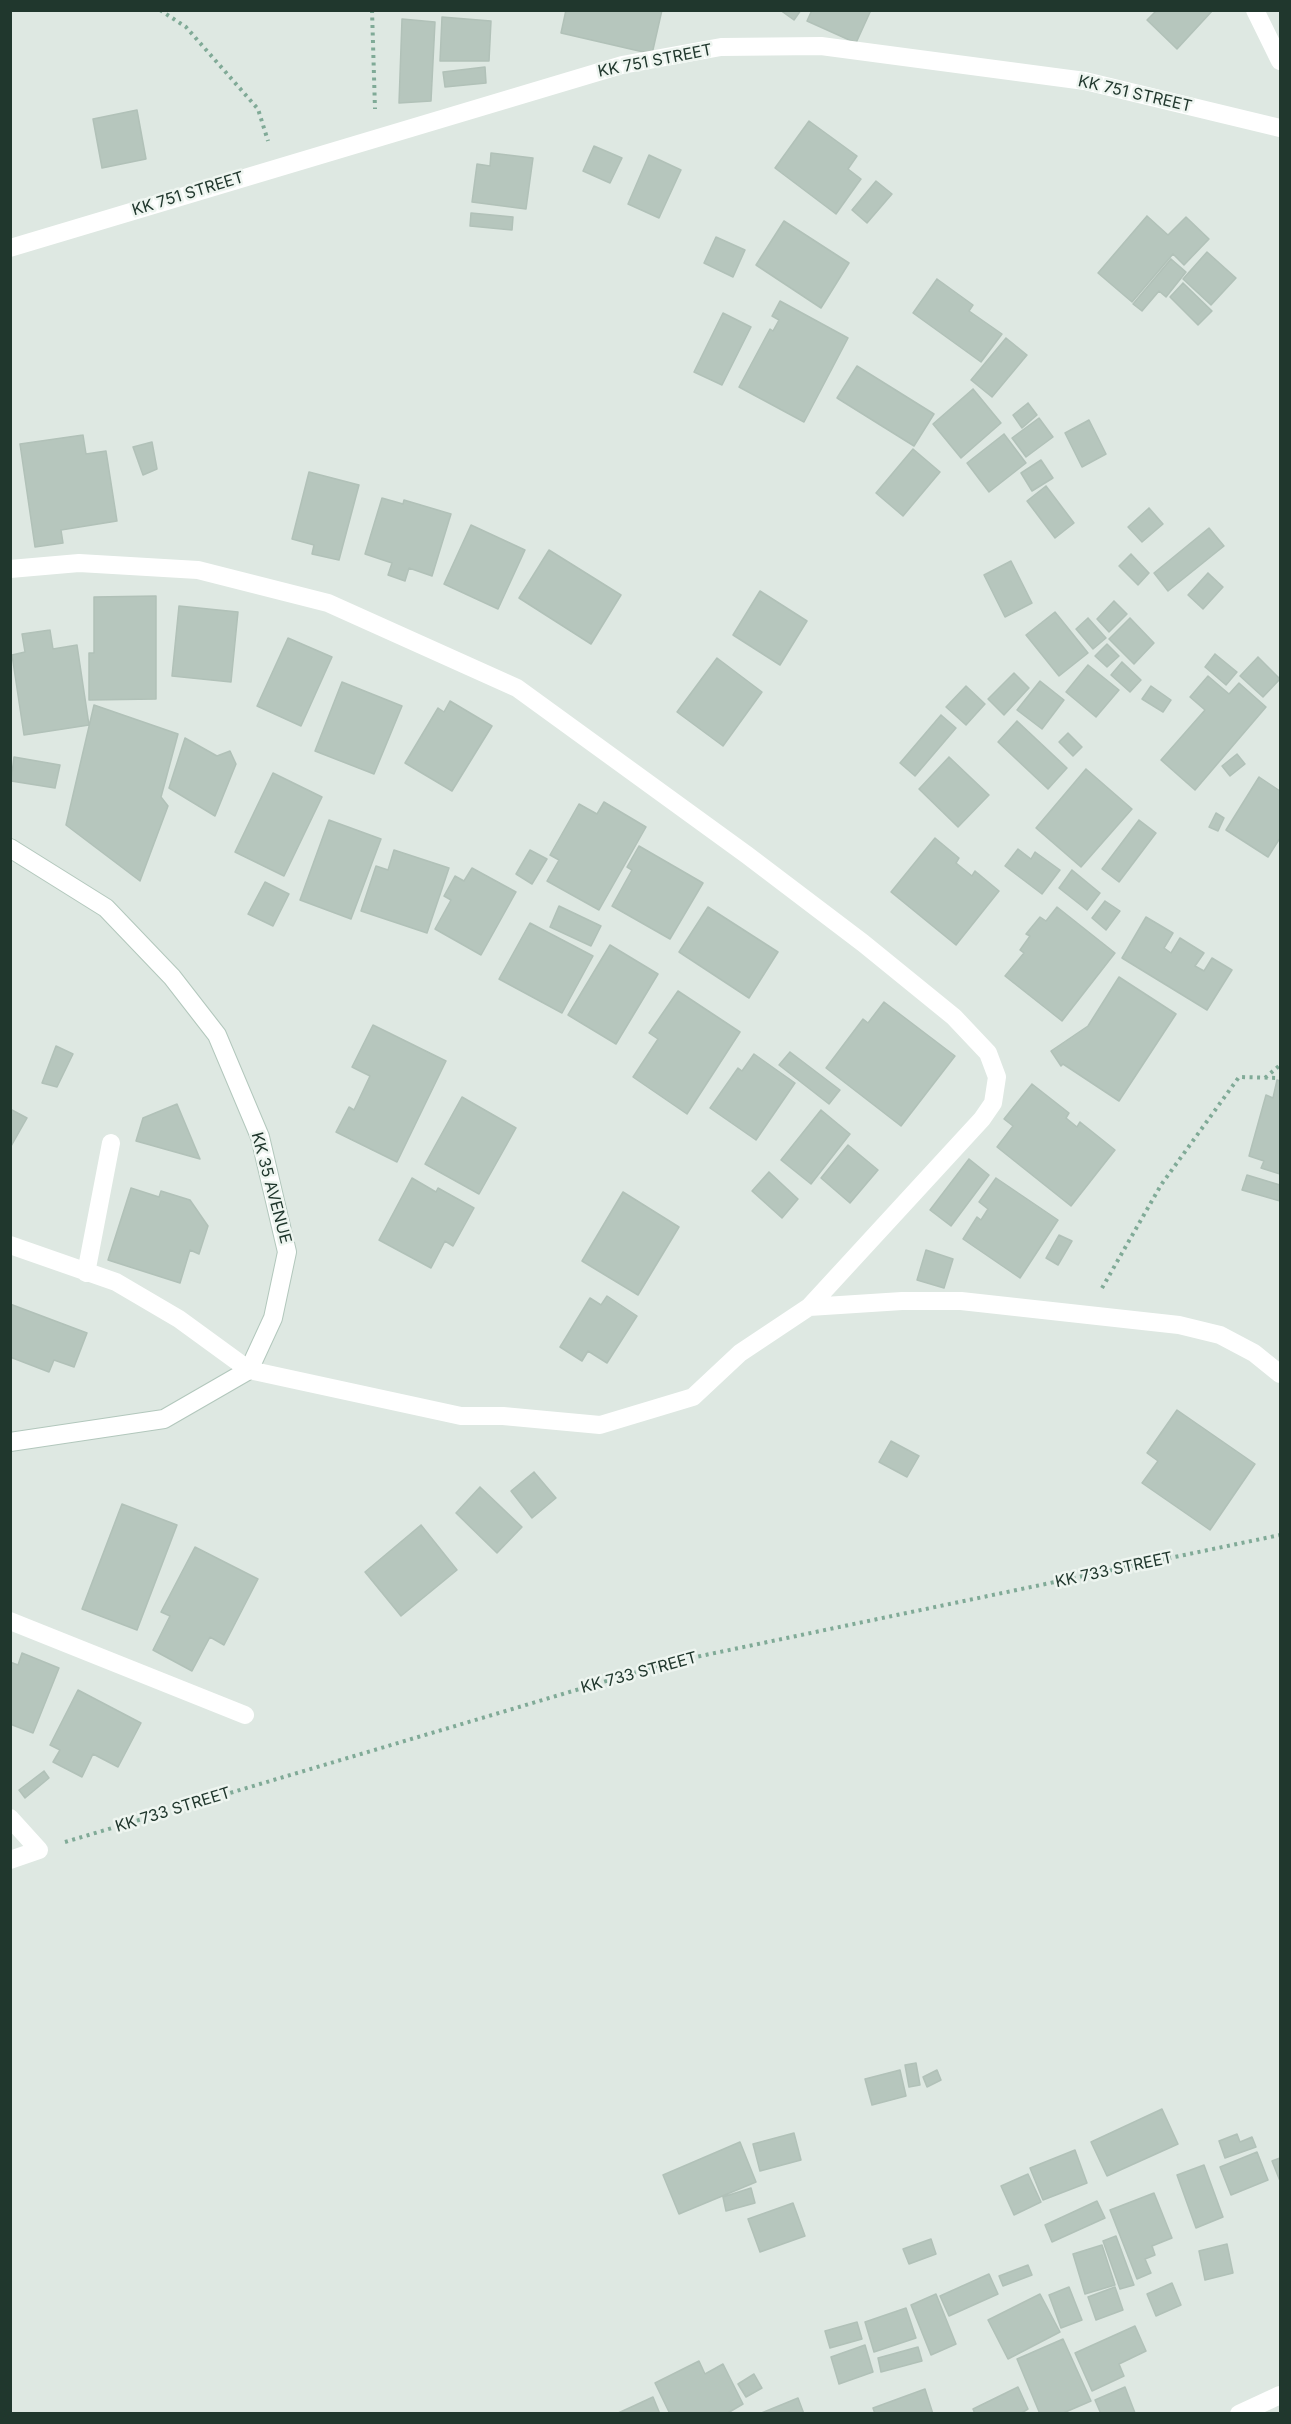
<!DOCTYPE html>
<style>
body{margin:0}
#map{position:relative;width:1291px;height:2424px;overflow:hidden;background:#dee8e2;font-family:Inter,sans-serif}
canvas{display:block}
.frame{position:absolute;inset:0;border:12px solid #20372d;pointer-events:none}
</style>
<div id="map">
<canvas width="1291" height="2424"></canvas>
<div class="frame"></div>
</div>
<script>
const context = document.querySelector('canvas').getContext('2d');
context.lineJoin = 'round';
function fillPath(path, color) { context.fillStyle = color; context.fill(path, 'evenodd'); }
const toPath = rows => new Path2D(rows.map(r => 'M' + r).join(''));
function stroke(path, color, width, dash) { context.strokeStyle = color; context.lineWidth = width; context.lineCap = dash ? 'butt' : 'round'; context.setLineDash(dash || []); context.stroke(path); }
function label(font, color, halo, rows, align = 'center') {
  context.font = font + ' Inter,sans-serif'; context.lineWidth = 5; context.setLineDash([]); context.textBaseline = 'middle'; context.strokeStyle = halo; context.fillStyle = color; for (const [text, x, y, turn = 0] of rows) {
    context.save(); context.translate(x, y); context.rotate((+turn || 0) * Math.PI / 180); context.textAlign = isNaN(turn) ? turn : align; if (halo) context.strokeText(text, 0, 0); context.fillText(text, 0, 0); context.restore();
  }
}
const building = toPath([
 [566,10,662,10,652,54,561,33,566,10],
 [780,10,801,10,794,20,780,10],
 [812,10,871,10,856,43,807,21,812,10],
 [1157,10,1213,10,1177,49,1147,20,1157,10],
 [442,17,491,21,489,61,440,61,442,17],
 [402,19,435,22,431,101,399,103,402,19],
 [485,67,486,83,445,87,443,72,485,67],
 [137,110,146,159,102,168,93,119,137,110],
 [809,121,857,156,848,169,861,179,836,214,775,168,809,121],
 [594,146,622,158,610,183,583,171,594,146],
 [491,153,533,158,526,209,472,202,477,164,490,166,491,153],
 [649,155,681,170,659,218,628,204,649,155],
 [876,181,892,194,867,223,852,210,876,181],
 [471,213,513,217,512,230,470,226,471,213],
 [1147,216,1168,235,1186,217,1209,239,1184,265,1173,254,1132,302,1098,273,1147,216],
 [784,221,849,263,821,308,756,265,784,221],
 [716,237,745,250,733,277,704,263,716,237],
 [1207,252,1236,278,1211,305,1183,279,1207,252],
 [1171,259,1186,272,1166,297,1159,291,1142,311,1133,304,1171,259],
 [937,279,973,305,969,311,1002,334,981,362,913,313,937,279],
 [1183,283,1212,311,1198,325,1170,297,1183,283],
 [780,301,848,338,804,422,739,387,770,329,773,331,779,320,772,316,780,301],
 [723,313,751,327,722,385,694,372,723,313],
 [1006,338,1027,355,992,397,971,380,1006,338],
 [857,366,934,414,914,446,837,398,857,366],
 [973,389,1001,423,961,458,933,424,973,389],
 [1028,403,1037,415,1022,428,1013,415,1028,403],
 [1039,418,1053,437,1026,457,1012,438,1039,418],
 [1089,420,1106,454,1082,467,1065,433,1089,420],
 [1004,434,1026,463,989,492,967,463,1004,434],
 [83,435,86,454,106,451,117,521,61,530,63,543,35,547,20,444,83,435],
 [152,442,157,469,143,475,133,447,152,442],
 [913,449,940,472,903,516,876,493,913,449],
 [1041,460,1053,478,1032,491,1021,473,1041,460],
 [309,472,359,485,339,560,312,554,314,545,292,539,309,472],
 [1046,486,1074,523,1055,538,1027,501,1046,486],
 [382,498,403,504,404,500,451,514,432,576,409,568,405,581,388,575,392,563,365,554,382,498],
 [1149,508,1163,524,1142,542,1128,527,1149,508],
 [471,525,525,550,498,609,444,584,471,525],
 [1209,528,1224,546,1168,591,1154,573,1209,528],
 [549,550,621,595,591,644,519,598,549,550],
 [1131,554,1149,573,1138,585,1119,566,1131,554],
 [1011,561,1032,603,1005,617,984,575,1011,561],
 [1208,573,1223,587,1203,609,1188,595,1208,573],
 [760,591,807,621,780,665,733,635,760,591],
 [156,596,156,699,89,700,89,653,94,653,94,597,156,596],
 [1114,601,1127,614,1109,632,1097,619,1114,601],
 [179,606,238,612,231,682,172,676,179,606],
 [1055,612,1088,653,1059,676,1026,635,1055,612],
 [1088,618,1106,638,1093,649,1076,629,1088,618],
 [1130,618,1154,643,1134,664,1109,639,1130,618],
 [50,630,53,649,77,645,89,725,24,735,12,655,25,652,22,634,50,630],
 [288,638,332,657,301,726,257,706,288,638],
 [1107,644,1119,656,1107,667,1095,656,1107,644],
 [1215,654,1237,672,1226,685,1205,667,1215,654],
 [1258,657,1280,679,1263,697,1240,676,1258,657],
 [717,658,762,692,723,746,677,712,717,658],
 [1122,662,1141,680,1130,692,1111,675,1122,662],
 [1088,665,1119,690,1096,717,1066,692,1088,665],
 [1014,673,1029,688,1004,715,988,699,1014,673],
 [1208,676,1229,694,1239,683,1266,707,1195,790,1161,760,1205,710,1190,697,1208,676],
 [1040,681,1064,700,1042,729,1017,710,1040,681],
 [342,682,402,706,374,774,315,751,342,682],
 [966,686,985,704,966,725,946,707,966,686],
 [1151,686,1171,700,1163,712,1142,699,1151,686],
 [450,701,492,726,452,791,405,763,438,708,444,712,450,701],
 [94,705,178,734,161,797,168,806,140,881,66,825,94,705],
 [941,715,956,728,915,776,900,763,941,715],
 [1017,721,1067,768,1048,789,998,742,1017,721],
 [1068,733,1082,747,1073,756,1059,742,1068,733],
 [185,738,217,756,230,751,236,764,215,816,169,788,185,738],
 [1237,754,1245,764,1230,776,1222,766,1237,754],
 [14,757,60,765,55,788,11,781,14,757],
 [949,757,989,795,958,827,919,789,949,757],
 [1086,769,1132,809,1081,867,1036,828,1086,769],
 [273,773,322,797,284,876,235,852,273,773],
 [1259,777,1280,791,1280,838,1268,857,1226,830,1259,777],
 [604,802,646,827,599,910,547,881,559,860,550,855,579,804,597,814,604,802],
 [1216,813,1224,818,1218,831,1209,827,1216,813],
 [329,820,381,839,351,919,300,900,329,820],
 [1139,820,1156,833,1119,882,1102,869,1139,820],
 [935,838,959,858,956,863,972,876,975,871,999,891,956,945,891,892,935,838],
 [639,846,703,883,670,939,612,906,632,870,627,867,639,846],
 [1018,849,1031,859,1035,852,1060,870,1042,894,1005,866,1018,849],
 [394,850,449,868,427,933,361,911,376,866,388,870,394,850],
 [530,850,547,859,532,884,516,874,530,850],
 [472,868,516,892,481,955,435,929,451,900,444,896,455,876,464,881,472,868],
 [1072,870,1100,893,1087,910,1059,888,1072,870],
 [265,882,289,894,273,926,248,914,265,882],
 [1105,901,1120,911,1106,930,1092,918,1105,901],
 [559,906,601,926,591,946,550,927,559,906],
 [708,907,778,952,749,998,679,952,708,907],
 [1057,907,1115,953,1062,1021,1005,976,1024,953,1020,950,1030,936,1026,934,1040,917,1046,921,1057,907],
 [1146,917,1173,933,1164,948,1171,953,1180,938,1204,953,1195,966,1204,971,1212,958,1232,970,1207,1010,1122,958,1146,917],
 [530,923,593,956,562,1013,499,979,530,923],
 [610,945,658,974,616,1044,568,1015,610,945],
 [1119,977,1176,1014,1119,1101,1063,1064,1061,1066,1051,1051,1088,1026,1119,977],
 [678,991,740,1032,687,1114,633,1077,658,1039,649,1033,678,991],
 [884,1002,955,1056,901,1126,826,1068,863,1019,868,1023,884,1002],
 [373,1025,446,1061,397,1162,336,1132,349,1107,354,1110,370,1076,352,1067,373,1025],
 [56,1046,73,1054,57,1087,42,1083,56,1046],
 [790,1052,840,1090,829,1104,779,1065,790,1052],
 [754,1054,795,1083,756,1140,710,1108,738,1068,742,1071,754,1054],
 [1277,1080,1280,1081,1280,1174,1261,1168,1264,1161,1249,1156,1266,1095,1273,1098,1277,1080],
 [1032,1084,1069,1113,1066,1118,1077,1127,1080,1122,1115,1150,1071,1206,997,1147,1013,1126,1004,1119,1032,1084],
 [462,1097,516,1128,479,1194,425,1164,462,1097],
 [177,1104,200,1159,136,1141,143,1118,177,1104],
 [10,1109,27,1118,10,1148,10,1109],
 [821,1110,850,1134,811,1184,781,1160,821,1110],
 [848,1145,878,1170,850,1203,821,1178,848,1145],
 [969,1159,989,1175,951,1226,930,1210,969,1159],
 [769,1172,798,1199,782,1218,752,1191,769,1172],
 [1247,1175,1280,1185,1280,1201,1242,1190,1247,1175],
 [412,1178,436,1192,438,1188,474,1208,453,1246,445,1241,431,1268,379,1240,412,1178],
 [996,1178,1058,1220,1020,1278,963,1239,977,1217,981,1220,988,1209,979,1202,996,1178],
 [131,1188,159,1197,161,1191,190,1200,208,1226,199,1254,190,1250,180,1283,108,1260,131,1188],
 [623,1192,679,1227,638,1295,582,1261,623,1192],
 [1059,1235,1072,1241,1058,1265,1046,1258,1059,1235],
 [926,1250,953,1259,944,1288,917,1280,926,1250],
 [607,1296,637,1316,607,1363,588,1351,582,1361,560,1347,590,1298,601,1305,607,1296],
 [10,1304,87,1333,74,1367,54,1360,49,1372,10,1357,10,1304],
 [1177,1410,1255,1464,1210,1530,1142,1483,1158,1461,1147,1453,1177,1410],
 [891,1441,919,1456,907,1477,879,1462,891,1441],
 [534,1472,556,1498,532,1518,511,1491,534,1472],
 [480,1487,522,1527,497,1553,456,1513,480,1487],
 [122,1504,177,1525,137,1630,82,1609,122,1504],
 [421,1525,457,1570,401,1616,365,1572,421,1525],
 [195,1547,258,1579,224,1645,210,1637,192,1671,153,1650,170,1616,161,1612,195,1547],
 [22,1653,59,1668,33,1733,10,1724,10,1662,18,1665,22,1653],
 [78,1690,141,1723,118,1767,93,1754,82,1777,53,1762,60,1750,50,1745,78,1690],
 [44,1771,49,1778,25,1798,19,1790,44,1771],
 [916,2063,920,2085,909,2087,905,2065,916,2063],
 [900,2070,906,2096,872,2105,865,2079,900,2070],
 [937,2070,941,2080,927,2087,923,2077,937,2070],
 [1162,2109,1178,2144,1107,2176,1091,2142,1162,2109],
 [794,2133,801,2160,760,2171,753,2144,794,2133],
 [1237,2134,1240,2142,1252,2137,1256,2147,1225,2158,1219,2141,1237,2134],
 [740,2142,756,2182,679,2214,663,2175,740,2142],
 [1075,2150,1087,2183,1043,2200,1030,2168,1075,2150],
 [1257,2152,1268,2180,1231,2195,1220,2167,1257,2152],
 [1280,2158,1280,2181,1272,2161,1280,2158],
 [1204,2165,1223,2217,1196,2228,1177,2175,1204,2165],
 [1028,2174,1041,2202,1014,2215,1001,2186,1028,2174],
 [751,2188,755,2203,726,2211,723,2197,751,2188],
 [1154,2193,1172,2238,1152,2246,1155,2255,1145,2259,1151,2273,1137,2279,1110,2210,1154,2193],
 [1097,2201,1105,2218,1052,2242,1045,2225,1097,2201],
 [793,2203,805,2236,760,2252,748,2219,793,2203],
 [1116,2236,1134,2285,1120,2289,1103,2241,1116,2236],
 [931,2239,936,2254,909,2264,903,2249,931,2239],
 [1227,2244,1233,2273,1205,2280,1199,2251,1227,2244],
 [1102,2245,1115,2285,1085,2294,1073,2254,1102,2245],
 [1028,2265,1032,2275,1003,2286,999,2276,1028,2265],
 [989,2274,998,2294,949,2316,940,2296,989,2274],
 [1172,2283,1181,2305,1156,2316,1147,2294,1172,2283],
 [1069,2287,1082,2320,1061,2328,1049,2295,1069,2287],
 [1115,2287,1123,2310,1096,2320,1088,2297,1115,2287],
 [936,2294,956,2344,931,2355,911,2305,936,2294],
 [1040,2294,1060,2332,1008,2359,988,2320,1040,2294],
 [906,2308,916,2338,874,2352,865,2322,906,2308],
 [857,2322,862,2339,830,2348,825,2331,857,2322],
 [1135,2326,1146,2351,1119,2364,1124,2376,1092,2391,1075,2353,1135,2326],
 [1063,2339,1091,2401,1061,2414,1040,2414,1017,2359,1063,2339],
 [865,2345,873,2372,839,2384,831,2357,865,2345],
 [918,2347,922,2361,881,2372,878,2358,918,2347],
 [699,2361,705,2374,723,2364,743,2404,726,2414,670,2414,655,2383,699,2361],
 [754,2374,762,2388,746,2397,738,2384,754,2374],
 [1018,2387,1028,2409,1020,2414,975,2414,973,2409,1018,2387],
 [1125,2387,1135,2413,1101,2414,1095,2400,1125,2387],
 [925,2389,933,2414,875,2414,873,2408,925,2389],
 [653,2397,660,2414,616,2414,653,2397],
 [798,2398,804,2414,759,2414,798,2398]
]);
fillPath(building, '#b6c6bd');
stroke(building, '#b1c1b8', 1.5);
const secondary = toPath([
 [10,848,106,908,172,977,217,1035,260,1137,287,1252,273,1318,249,1370,164,1419,10,1442]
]);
stroke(secondary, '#b2c7bc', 20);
stroke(toPath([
 [160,10,186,27,258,109,268,141],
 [372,10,375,109],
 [1265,1078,1280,1065],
 [1102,1288,1161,1185,1239,1077,1280,1078],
 [65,1842,667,1663,1280,1535]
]), '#80aa97', 4, [3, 4.5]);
stroke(toPath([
 [1255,10,1280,61],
 [10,248,622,65,721,47,821,46,1085,81,1280,128],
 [10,569,79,563,198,570,328,603,517,688,747,855,863,943,954,1017,988,1053,997,1077,993,1103,982,1119,809,1307],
 [10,1245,116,1282,179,1319,249,1370,461,1416,503,1416,600,1425,693,1397,740,1353,809,1307,902,1301,961,1301,1179,1325,1220,1335,1254,1353,1280,1374],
 [86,1273,111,1143],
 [10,1621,245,1715],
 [10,1818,39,1850,10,1860],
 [1239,2414,1280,2395]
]), '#fff', 18);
stroke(secondary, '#fff', 18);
label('16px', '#20372d', '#eef5f0', [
 ["KK 751 STREET",655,61,-11],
 ["KK 751 STREET",1135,94,13],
 ["KK 751 STREET",188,194,-17],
 ["KK 35 AVENUE",271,1188,75],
 ["KK 733 STREET",1114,1570,-12],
 ["KK 733 STREET",639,1673,-15],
 ["KK 733 STREET",173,1810,-17]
]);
</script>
